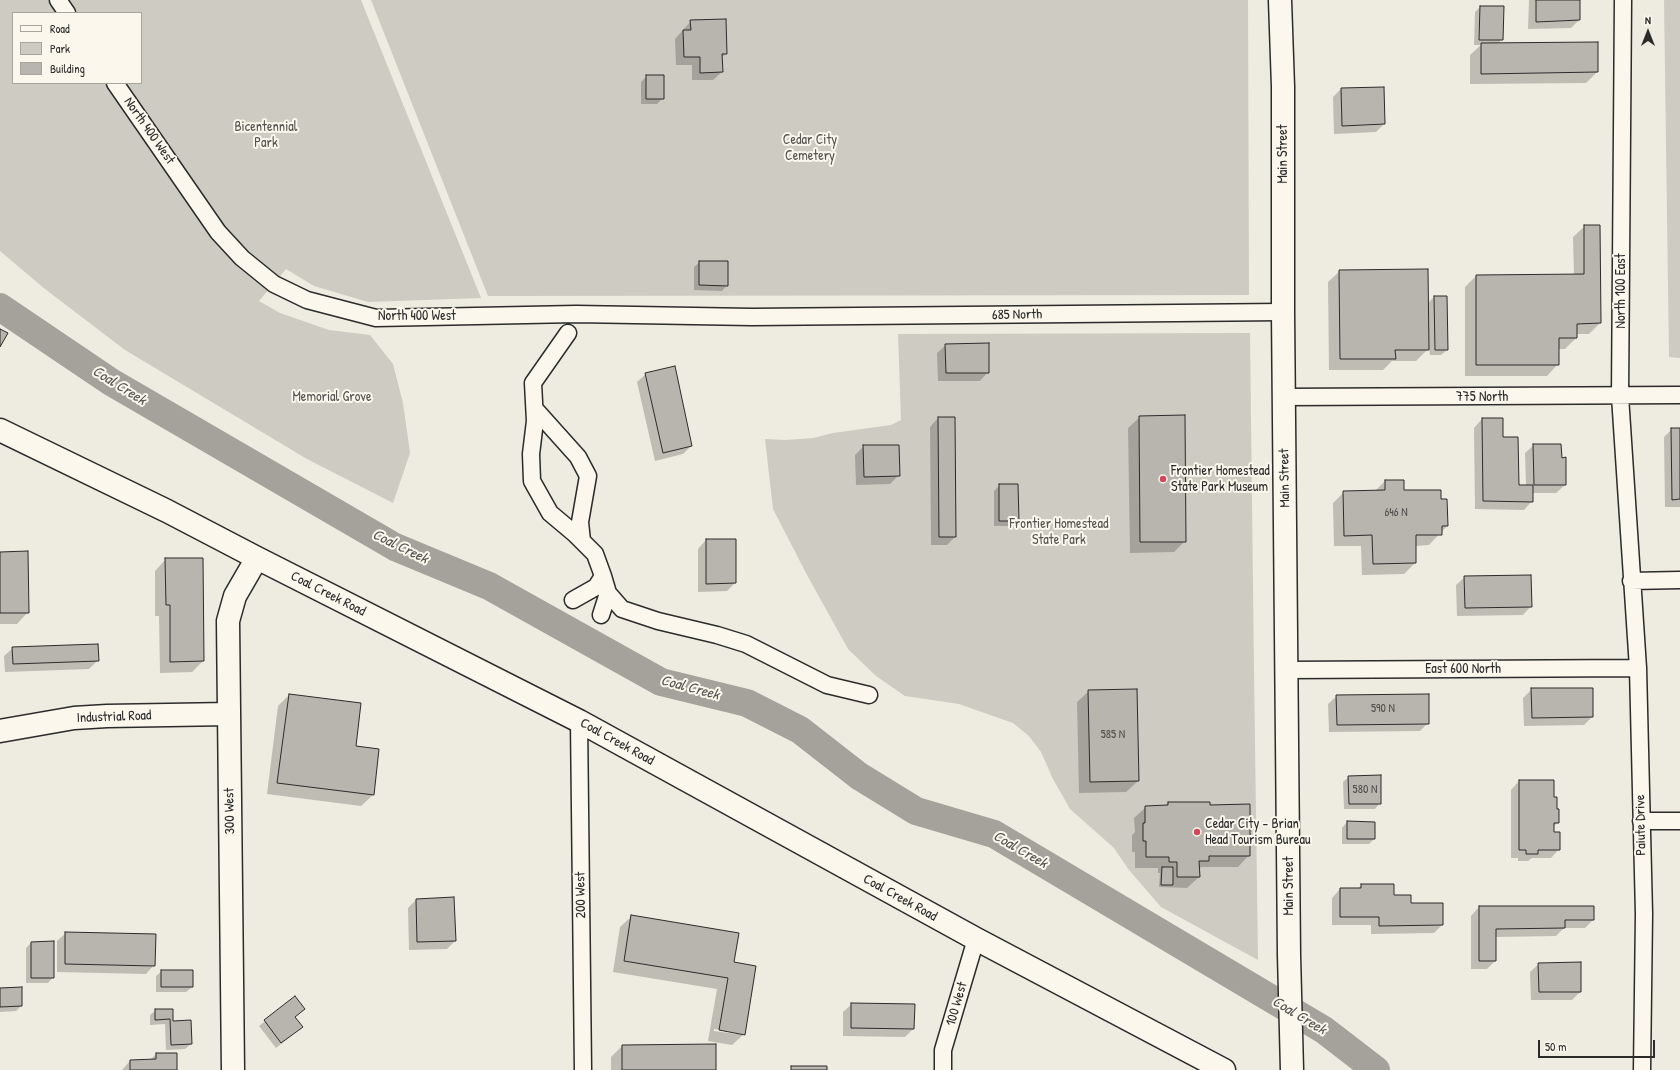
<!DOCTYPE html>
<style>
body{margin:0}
#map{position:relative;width:1680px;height:1070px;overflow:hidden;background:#eeebe0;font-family:"Patrick Hand",sans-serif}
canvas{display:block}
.legend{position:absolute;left:12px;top:12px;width:130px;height:72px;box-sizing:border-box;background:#fbf7ec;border:1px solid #a8a59f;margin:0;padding:5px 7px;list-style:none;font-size:12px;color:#2b2b2b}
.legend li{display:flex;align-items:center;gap:8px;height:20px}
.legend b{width:20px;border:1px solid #a8a59f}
.north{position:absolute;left:1628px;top:12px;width:40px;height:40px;-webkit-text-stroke:3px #fbf7ec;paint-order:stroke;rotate:0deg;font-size:11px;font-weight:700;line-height:16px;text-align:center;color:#2b2b2b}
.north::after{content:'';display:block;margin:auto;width:14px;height:18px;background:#2b2b2b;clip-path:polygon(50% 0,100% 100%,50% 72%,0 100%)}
.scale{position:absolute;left:1538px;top:1040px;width:117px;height:18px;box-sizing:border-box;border:2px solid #2b2b2b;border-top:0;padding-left:5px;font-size:12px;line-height:14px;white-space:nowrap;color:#2b2b2b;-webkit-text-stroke:3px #fbf7ec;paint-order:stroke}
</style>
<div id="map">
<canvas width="1680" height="1070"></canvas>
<ul class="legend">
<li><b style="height:5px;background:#fbf7ec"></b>Road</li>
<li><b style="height:11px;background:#cecbc2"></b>Park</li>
<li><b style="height:11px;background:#b8b5ae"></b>Building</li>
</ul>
<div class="north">N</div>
<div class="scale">50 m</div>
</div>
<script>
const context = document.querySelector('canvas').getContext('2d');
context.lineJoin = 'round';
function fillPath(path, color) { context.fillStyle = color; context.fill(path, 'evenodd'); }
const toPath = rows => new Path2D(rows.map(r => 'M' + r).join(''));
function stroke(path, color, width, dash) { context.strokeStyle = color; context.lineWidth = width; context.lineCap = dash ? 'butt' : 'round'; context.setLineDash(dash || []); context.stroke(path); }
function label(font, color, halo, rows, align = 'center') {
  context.font = font + ' "Patrick Hand",sans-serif'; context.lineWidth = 4; context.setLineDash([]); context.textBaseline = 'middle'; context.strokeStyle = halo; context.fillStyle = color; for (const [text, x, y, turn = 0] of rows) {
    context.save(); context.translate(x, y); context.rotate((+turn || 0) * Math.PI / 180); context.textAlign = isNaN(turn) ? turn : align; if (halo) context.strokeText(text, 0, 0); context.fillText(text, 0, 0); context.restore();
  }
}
fillPath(toPath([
 [0,0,361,0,481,298,368,302,314,286,286,269,259,301,280,313,329,330,370,335,393,364,403,403,410,453,393,503,307,459,125,350,45,289,0,251],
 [13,13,141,13,141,83,13,83],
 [371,0,1248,0,1249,295,488,296],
 [1664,0,1680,0,1680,358,1669,357],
 [1250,333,1254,670,1258,960,1161,907,1129,870,1114,848,1070,809,1053,779,1041,752,1029,736,1013,723,959,704,905,696,876,676,848,649,806,573,773,509,765,439,786,440,813,438,833,433,891,425,901,420,898,334]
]), '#cecbc2');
fillPath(toPath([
 [1529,0,1579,0,1579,20,1571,28,1528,29],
 [1480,7,1502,39,1498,44,1597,72,1586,83,1470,84,1470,55,1481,45,1474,45,1475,12],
 [691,21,726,54,721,58,722,72,713,80,692,80,692,65,676,65,675,39],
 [647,76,663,98,657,104,641,104,641,82],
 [1341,89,1384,124,1376,132,1334,134,1333,97],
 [1585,226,1600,323,1589,334,1576,334,1576,338,1565,349,1558,349,1558,364,1547,376,1465,376,1465,287,1476,276,1574,275,1573,237],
 [700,262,727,285,722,291,694,290,694,267],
 [1340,271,1427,304,1434,297,1447,350,1441,355,1430,355,1429,348,1416,361,1392,361,1383,370,1329,370,1328,282],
 [946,345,988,372,980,381,938,381,937,353],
 [646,374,691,446,683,454,655,461,637,382],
 [1140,417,1185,541,1174,552,1130,553,1128,428],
 [938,418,955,537,947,545,931,545,930,427],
 [1482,419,1502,438,1518,486,1526,486,1525,453,1534,445,1565,485,1556,493,1532,493,1532,501,1524,510,1475,509,1474,428],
 [1672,429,1680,429,1680,507,1665,507,1664,437],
 [864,446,898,476,890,484,856,485,855,455],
 [1385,481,1403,492,1440,500,1447,526,1429,545,1415,546,1415,563,1404,574,1362,575,1361,546,1334,546,1333,503,1344,492,1375,491],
 [1000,485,1018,520,1012,526,994,526,994,491],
 [706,540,735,583,727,591,698,592,698,549],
 [0,553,28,612,17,624,0,624],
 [166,559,203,661,192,672,160,673,159,616,155,616,155,571],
 [1465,577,1531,606,1523,615,1457,616,1456,585],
 [13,648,98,660,89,669,5,672,4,656],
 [1532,689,1592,717,1584,725,1524,726,1523,698],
 [1089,691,1138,781,1126,792,1079,793,1077,702],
 [289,695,354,747,373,795,361,806,267,794,278,706],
 [1337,696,1428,723,1420,731,1329,732,1328,704],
 [1349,777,1380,803,1375,809,1344,809,1343,782],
 [1519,781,1553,798,1558,822,1553,827,1553,833,1559,849,1551,858,1532,858,1528,861,1518,861,1518,858,1511,858,1511,790],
 [1168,803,1209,806,1249,855,1238,867,1201,867,1198,870,1199,877,1187,888,1159,887,1160,873,1158,873,1158,868,1135,868,1135,852,1132,852,1132,835,1135,832,1134,818,1146,807,1165,806],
 [1347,822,1374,823,1374,839,1369,844,1342,844,1342,828],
 [1362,885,1393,896,1410,904,1442,925,1434,933,1371,934,1371,925,1332,925,1332,898,1340,889,1357,889],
 [416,900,455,941,447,949,409,950,408,908],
 [1479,907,1593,920,1585,928,1564,928,1556,936,1495,937,1495,961,1487,969,1471,969,1471,916],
 [632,916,732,963,744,1034,732,1045,708,1041,717,989,613,972,620,927],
 [714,1029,736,1032,736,1034,714,1031],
 [66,933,154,965,146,974,57,972,57,941],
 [31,943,53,977,48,983,26,983,26,948],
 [1539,964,1580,992,1572,1000,1531,1000,1530,972],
 [162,971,192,971,192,987,186,992,156,992,156,976],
 [0,989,21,1006,16,1011,0,1012],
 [295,997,304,1009,294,1018,296,1032,276,1048,259,1026],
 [852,1004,913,1029,905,1037,843,1036,843,1012],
 [156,1010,172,1010,172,1022,191,1044,185,1049,166,1050,165,1024,150,1025,150,1015],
 [715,1045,715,1070,611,1070,611,1057,622,1046],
 [156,1054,176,1070,122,1070,130,1061,150,1060]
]), '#0003');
stroke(toPath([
 [0,307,111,382,395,547,489,586,661,682,747,703,800,730,859,776,916,811,994,834,1324,1030,1376,1070]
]), '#a4a29a', 28);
const building = toPath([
 [1536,0,1580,0,1580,20,1536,22,1536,0],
 [1480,6,1504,6,1503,40,1479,40,1480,6],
 [726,19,727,54,722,54,723,72,700,73,700,57,684,57,683,30,691,30,690,20,726,19],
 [1598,42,1598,72,1481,74,1481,43,1598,42],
 [646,75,664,75,664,99,646,99,646,75],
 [1384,87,1385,124,1342,126,1341,88,1384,87],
 [1584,225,1600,225,1601,323,1577,324,1577,338,1559,338,1559,365,1476,365,1476,275,1584,274,1584,225],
 [699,261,728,261,728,286,699,285,699,261],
 [1428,269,1429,350,1395,350,1396,359,1340,359,1339,270,1428,269],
 [1434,296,1447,296,1448,350,1435,350,1434,296],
 [0,329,8,333,0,347,0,329],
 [989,343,989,373,946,373,945,344,989,343],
 [675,366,692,446,663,453,645,373,675,366],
 [1185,415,1186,542,1140,542,1139,416,1185,415],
 [938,417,955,417,956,537,939,537,938,417],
 [1482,418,1503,418,1503,437,1518,437,1519,485,1533,485,1533,502,1483,501,1482,418],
 [1671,428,1680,428,1680,499,1672,500,1671,428],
 [1533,444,1561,444,1562,458,1566,457,1566,485,1534,485,1533,444],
 [863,445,899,445,900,476,864,477,863,445],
 [1385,480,1404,480,1404,490,1441,490,1441,499,1447,499,1448,526,1442,526,1442,535,1416,535,1416,563,1373,564,1372,535,1344,536,1343,491,1385,490,1385,480],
 [999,484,1018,484,1019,521,999,521,999,484],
 [706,539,736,539,736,583,706,584,706,539],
 [28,551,29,613,0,613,0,552,28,551],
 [165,558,203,558,204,661,170,662,170,605,166,605,165,558],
 [1531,575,1532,607,1465,608,1464,576,1531,575],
 [98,644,99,661,13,664,12,647,98,644],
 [1531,688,1593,688,1593,717,1532,718,1531,688],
 [1137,689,1139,781,1090,782,1088,690,1137,689],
 [289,694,361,703,356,746,379,749,374,795,277,783,289,694],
 [1429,694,1429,724,1337,725,1336,695,1429,694],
 [1381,775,1381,804,1349,804,1348,776,1381,775],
 [1519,780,1554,780,1554,797,1557,797,1557,809,1559,809,1559,823,1554,823,1554,832,1560,832,1560,850,1538,850,1538,854,1526,854,1526,850,1519,850,1519,780],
 [1168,802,1210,802,1210,805,1250,804,1250,856,1209,856,1209,861,1199,861,1200,877,1177,877,1177,862,1169,862,1169,857,1146,857,1146,841,1143,841,1143,823,1145,823,1145,806,1168,805,1168,802],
 [1347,821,1375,822,1375,839,1347,839,1347,821],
 [1162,867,1173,867,1173,885,1161,885,1162,867],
 [1361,884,1394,884,1394,895,1411,895,1411,903,1443,903,1443,925,1379,926,1379,917,1340,917,1340,888,1361,888,1361,884],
 [454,897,456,941,417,942,416,899,454,897],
 [1479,906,1594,906,1594,920,1565,920,1565,928,1496,929,1496,961,1479,961,1479,906],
 [631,915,739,933,734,962,756,966,745,1035,719,1030,728,978,624,961,631,915],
 [65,932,156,934,155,966,65,964,65,932],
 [54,941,54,978,31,978,31,942,54,941],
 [1581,962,1581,992,1539,992,1538,963,1581,962],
 [161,970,193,970,193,987,161,987,161,970],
 [22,987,22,1006,0,1007,0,988,22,987],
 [295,996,305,1009,295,1017,303,1027,281,1043,264,1020,295,996],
 [851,1003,915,1004,914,1029,851,1028,851,1003],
 [155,1009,173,1009,173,1021,191,1020,192,1044,171,1045,170,1019,155,1020,155,1009],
 [716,1044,716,1070,622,1070,622,1045,716,1044],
 [156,1053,177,1053,177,1070,130,1070,130,1060,156,1059,156,1053],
 [791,1066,827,1066,827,1070,791,1070,791,1066]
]);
fillPath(building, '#b8b5ae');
stroke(building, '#2b2b2b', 1);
const street = toPath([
 [58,0,67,13],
 [1623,0,1620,396,1638,668,1644,914,1642,1070],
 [115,83,218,232,242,258,274,284,307,300,376,318,576,314,752,317,1283,312],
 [568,333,533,383,535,421,531,454,532,481,550,513,575,534,595,554,603,576,608,593,622,609,658,621,717,635,746,644,827,685,869,695],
 [1284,397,1680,395],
 [535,409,578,457,588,476,580,522,582,541],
 [1631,581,1680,580],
 [573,600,596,587,603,576],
 [601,615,608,593],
 [1287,670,1638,668],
 [579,721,583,1070],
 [1641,821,1680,821],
 [943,1070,943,1050,976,939]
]);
const secondary = toPath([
 [0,430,167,511,257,558,579,721,976,939,1224,1070],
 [0,731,74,718,107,716,229,714],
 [233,1070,228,621,235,596,257,558]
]);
const primary = toPath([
 [1280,0,1283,87,1283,312,1289,955,1292,1070]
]);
stroke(street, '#2b2b2b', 19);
stroke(secondary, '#2b2b2b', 25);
stroke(primary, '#2b2b2b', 25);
stroke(street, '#fbf7ec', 16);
stroke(secondary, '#fbf7ec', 22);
stroke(primary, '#fbf7ec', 22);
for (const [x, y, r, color] of [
 [1163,479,4,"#d1495b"],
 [1197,832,4,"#d1495b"]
]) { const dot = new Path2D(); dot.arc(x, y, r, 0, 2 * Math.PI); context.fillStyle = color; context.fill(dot); stroke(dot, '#fbf7ec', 1.5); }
label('12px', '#4e4e4c', null, [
 ["646 N",1396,513],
 ["590 N",1383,709],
 ["585 N",1113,735],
 ["580 N",1365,790]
]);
label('14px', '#545351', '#fbf7ec', [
 ["Bicentennial",266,127],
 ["Park",266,143],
 ["Cedar City",810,140],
 ["Cemetery",810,156],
 ["Memorial Grove",332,397],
 ["Frontier Homestead",1059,524],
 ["State Park",1059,540]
]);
label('14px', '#2b2b2b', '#fbf7ec', [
 ["North 400 West",149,131,55],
 ["Main Street",1283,154,-90],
 ["North 100 East",1621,291,-90],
 ["685 North",1017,315,-1],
 ["North 400 West",417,316],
 ["775 North",1482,397],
 ["Main Street",1285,478,-91],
 ["Coal Creek Road",328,594,27],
 ["East 600 North",1463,669],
 ["Industrial Road",114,717,-2],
 ["Coal Creek Road",617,742,29],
 ["300 West",230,811,-91],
 ["Paiute Drive",1641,825,-91],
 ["Main Street",1289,886,-90],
 ["200 West",581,895,-91],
 ["Coal Creek Road",900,898,29],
 ["100 West",957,1004,-74]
]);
label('14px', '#2b2b2b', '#fbf7ec', [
 ["Frontier Homestead",1171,471],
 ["State Park Museum",1171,487],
 ["Cedar City - Brian",1205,824],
 ["Head Tourism Bureau",1205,840]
], 'left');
label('italic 15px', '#555552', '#fbf7ec', [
 ["Coal Creek",119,386,32],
 ["Coal Creek",400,547,26],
 ["Coal Creek",690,688,15],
 ["Coal Creek",1020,850,30],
 ["Coal Creek",1299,1016,31]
]);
</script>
